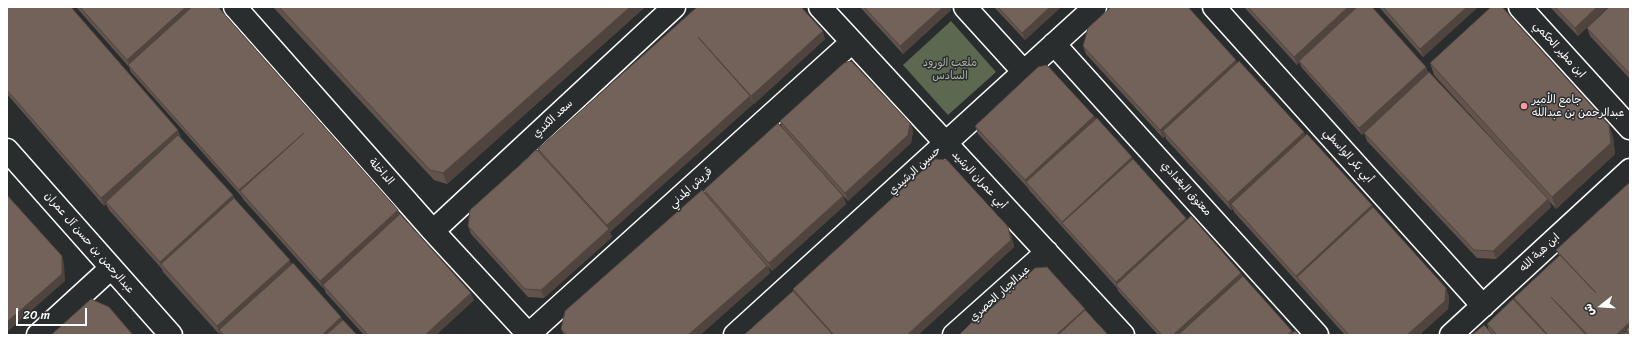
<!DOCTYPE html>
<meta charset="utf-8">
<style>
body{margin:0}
#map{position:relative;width:1637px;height:342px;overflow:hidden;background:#2a2d2e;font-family:Sriracha,"Playpen Sans Arabic",sans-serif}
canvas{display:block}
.frame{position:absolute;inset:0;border:8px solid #fff;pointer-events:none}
.north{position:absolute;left:1581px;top:286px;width:40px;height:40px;-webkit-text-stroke:3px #2a2d2e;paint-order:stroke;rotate:253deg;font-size:11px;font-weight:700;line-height:16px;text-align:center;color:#fff}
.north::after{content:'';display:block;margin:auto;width:14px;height:18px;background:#fff;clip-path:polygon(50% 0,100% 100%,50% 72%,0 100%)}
.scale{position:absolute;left:16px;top:308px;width:71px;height:18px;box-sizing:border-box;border:2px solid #fff;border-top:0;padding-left:5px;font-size:12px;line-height:14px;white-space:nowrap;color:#fff;-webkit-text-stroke:3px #2a2d2e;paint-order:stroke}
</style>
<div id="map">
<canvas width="1637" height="342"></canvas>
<div class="frame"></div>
<div class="north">ش</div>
<div class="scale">20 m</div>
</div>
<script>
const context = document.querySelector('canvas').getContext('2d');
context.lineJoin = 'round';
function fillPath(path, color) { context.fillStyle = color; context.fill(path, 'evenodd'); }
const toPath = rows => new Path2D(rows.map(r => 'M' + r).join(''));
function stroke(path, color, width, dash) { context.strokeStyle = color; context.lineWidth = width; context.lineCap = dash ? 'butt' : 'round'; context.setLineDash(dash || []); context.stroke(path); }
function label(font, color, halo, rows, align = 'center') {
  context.font = font + ' Sriracha,"Playpen Sans Arabic",sans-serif'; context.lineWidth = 3; context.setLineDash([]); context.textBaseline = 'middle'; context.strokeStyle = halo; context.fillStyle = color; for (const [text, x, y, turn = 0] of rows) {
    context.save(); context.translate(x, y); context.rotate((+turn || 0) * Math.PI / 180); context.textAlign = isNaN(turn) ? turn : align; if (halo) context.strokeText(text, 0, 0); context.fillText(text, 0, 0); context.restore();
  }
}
fillPath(toPath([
 [951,21,996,72,948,115,903,65]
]), '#5d6850');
const street = toPath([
 [235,7,433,231,529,335],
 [820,7,1123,335],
 [965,7,1024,72],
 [1214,7,1483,306],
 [1520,7,1630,128],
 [1054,44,1317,335],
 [7,150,171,335],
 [433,231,674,7],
 [529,334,852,42],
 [38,335,111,268],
 [735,335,1095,7],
 [954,335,1047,252],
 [1451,335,1630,170]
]);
stroke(street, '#fff', 25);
stroke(street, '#2a2d2e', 22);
fillPath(toPath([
 [7,7,178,130,181,138,291,264,341,317,342,320,357,335,221,335,220,333,219,334,163,272,162,269,109,210,106,204,104,206,7,94],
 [76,7,218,7,398,210,400,215,474,300,436,335,364,335,326,293,324,288,323,288,243,199,242,197,131,72,129,67],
 [273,7,645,7,447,184,434,180],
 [860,7,950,7,951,10,903,54],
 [994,7,1061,7,1025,40],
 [1244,7,1372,7,1426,67,1428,73,1514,163,1434,75,1430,63,1609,125,1613,137,1615,154,1556,209,1549,201,1551,207,1496,259,1477,258,1367,141,1364,133,1362,135,1302,68,1299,62,1297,65],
 [1379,7,1478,7,1423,57],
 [1550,7,1608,7,1578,36],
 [1630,10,1630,79,1590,36,1587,28],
 [825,39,754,104,752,101,753,104,610,232,612,237,544,298,528,297,471,234,468,226,539,152,538,149],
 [1083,46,1237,63,1305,135,1372,205,1373,207,1449,296,1448,309,1419,335,1345,335,1234,212,1233,209,1231,210,1166,139,1165,136,1163,138,1086,54],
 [1094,116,1096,119,1132,157,1133,159,1187,220,1241,273,1243,277,1292,331,1293,333,1299,335,1158,335,1119,292,1117,288,1029,190,1028,188,978,134,975,126],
 [780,121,910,123,913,131,911,143,848,201,821,171,843,196,846,204,772,271,768,266,770,273,700,335,564,335,561,329,705,194,704,190,782,128],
 [1630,182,1630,335,1472,335,1489,331,1487,324,1514,300,1514,298,1559,256,1556,250],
 [1011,234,1014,247,918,335,744,335,793,291,793,289]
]), '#62544d');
fillPath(toPath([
 [186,7,198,7,129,65,127,60],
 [630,7,645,7,447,184,443,173],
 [943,7,950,7,951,10,903,54,900,46],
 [1050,7,1061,7,1025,40,1022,33],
 [1348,7,1359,7,1299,61,1299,62,1297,65,1294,57],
 [1467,7,1478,7,1423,57,1420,49],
 [1597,7,1608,7,1578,36,1575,28],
 [823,31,825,39,754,104,751,96],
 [1236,60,1239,68,1163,131,1165,136,1163,138,1160,130],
 [1426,67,1429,74,1362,135,1359,128],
 [750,96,753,104,610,232,612,237,544,298,541,290,608,230,607,225],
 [1094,116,1097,123,1026,182,1028,188,1025,180],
 [910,123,913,131,911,143,848,201,845,193],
 [1609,125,1613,137,1615,154,1556,209,1552,197],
 [178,130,181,138,107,203,106,202,106,204,104,206,101,198],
 [1304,132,1307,140,1231,204,1233,209,1231,210,1228,202],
 [304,133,240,191,242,197,239,190],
 [1132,157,1135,165,1062,223,1064,229,1062,222],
 [233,195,236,202,161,265,160,262],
 [843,196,846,204,772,271,769,263],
 [1548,199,1551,207,1496,259,1493,251],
 [1372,205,1375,213,1297,277,1296,276],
 [398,210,401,217,323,285,324,288,323,288,320,281],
 [1186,218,1189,226,1117,286,1116,282],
 [1008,227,1011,234,1014,247,918,335,907,335],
 [62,256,64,264,65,281,7,332,7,322],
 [290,260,292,267,219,330,220,333,219,334,217,326],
 [767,266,770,273,700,335,688,335],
 [1241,273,1244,280,1185,335,1173,335],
 [1446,288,1449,296,1448,309,1419,335,1407,335],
 [471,293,474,300,436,335,425,335],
 [1085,309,1088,316,1068,335,1056,335],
 [341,317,344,325,333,335,322,335],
 [1630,322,1630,332,1626,330,1628,334,1627,335,1616,335],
 [1292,331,1293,335,1287,335]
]), '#50453e');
const building = toPath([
 [7,7,71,7,178,130,101,198,7,90,7,7],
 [80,7,186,7,127,60,80,7],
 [192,7,218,7,398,210,320,281,240,191,304,133,239,190,128,65,192,7],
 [279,7,630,7,443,173,430,170,279,7],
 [697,7,801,7,823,31,751,96,698,37,750,96,607,225,538,149,697,7],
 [864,7,943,7,900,46,864,7],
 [998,7,1050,7,1022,33,998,7],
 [1111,7,1188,7,1236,60,1160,130,1083,46,1088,28,1111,7],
 [1248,7,1348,7,1294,57,1248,7],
 [1357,7,1372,7,1426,67,1359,128,1299,61,1357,7],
 [1383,7,1467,7,1420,49,1383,7],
 [1491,7,1502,7,1609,125,1611,143,1552,197,1430,63,1491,7],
 [1555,7,1597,7,1575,28,1555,7],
 [1609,7,1628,7,1630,10,1630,74,1587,28,1609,7],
 [851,61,910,123,908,135,845,193,780,121,844,63,851,61],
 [1239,61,1304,132,1228,202,1163,131,1239,61],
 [1047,65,1094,116,1025,180,975,126,1038,67,1047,65],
 [1429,72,1548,199,1493,251,1474,250,1364,133,1429,72],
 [1097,118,1132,157,1062,222,1026,182,1097,118],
 [778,123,843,196,769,263,704,190,778,123],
 [1307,134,1372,205,1296,276,1231,204,1307,134],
 [178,135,233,195,160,262,106,202,178,135],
 [537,150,609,229,541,290,525,289,468,226,470,210,537,150],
 [935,159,947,160,1008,227,1011,240,907,335,834,335,793,289,935,159],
 [1133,159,1186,218,1116,282,1062,223,1133,159],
 [1630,182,1630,322,1616,335,1588,335,1551,297,1586,335,1548,335,1514,298,1560,255,1596,293,1556,250,1630,182],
 [702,190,767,266,688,335,567,335,561,329,565,311,702,190],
 [7,195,62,256,62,274,7,322,7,195],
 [234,198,290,260,217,326,161,264,234,198],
 [1373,207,1446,288,1445,301,1407,335,1349,335,1297,277,1373,207],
 [400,214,471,293,425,335,368,335,323,285,400,214],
 [1191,216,1241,273,1173,335,1162,335,1116,285,1191,216],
 [293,263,341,317,322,335,224,335,219,330,293,263],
 [1047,267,1085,309,1056,335,959,335,972,322,974,324,1035,268,1047,267],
 [1243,276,1292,331,1287,335,1178,335,1243,276],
 [793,291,833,335,744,335,793,291],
 [91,299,109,307,133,335,51,335,91,299],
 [1513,299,1547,335,1497,335,1487,324,1513,299],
 [1085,310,1108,335,1058,335,1085,310],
 [343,320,357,335,326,335,343,320],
 [1484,325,1493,335,1472,335,1484,325],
 [1630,326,1630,334,1626,330,1630,326],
 [1295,331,1299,335,1290,335,1295,331],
 [1626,332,1629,335,1622,335,1626,332]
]);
fillPath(building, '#726259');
stroke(building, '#50453e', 1);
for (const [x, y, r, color] of [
 [1524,106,4,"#ff9aa2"]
]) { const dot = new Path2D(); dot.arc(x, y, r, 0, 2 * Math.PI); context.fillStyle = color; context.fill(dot); stroke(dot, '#2a2d2e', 1.5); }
label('11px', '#fff', '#2a2d2e', [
 ["ابن مطير الحكمي",1559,50,48],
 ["سعد الكندي",553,119,-43],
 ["أبي بكر الواسطي",1348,156,48],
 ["حسين الرشيدي",915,171,-42],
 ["الداخلة",381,172,48],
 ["أبي عمران الرشيد",979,180,47],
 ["قريش المدني",691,188,-42],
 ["معتوق البغدادي",1186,189,48],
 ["عبدالرحمن بن حسن آل عمران",89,243,49],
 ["ابن هبة الله",1540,253,-43],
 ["عبدالجبار الحصري",1000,294,-42]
]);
label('11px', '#aeb4a8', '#2a2d2e', [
 ["ملعب الورود",950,63],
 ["السادس",950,76]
]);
label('11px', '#fff', '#2a2d2e', [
 ["جامع الأمير",1532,100],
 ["عبدالرحمن بن عبدالله",1532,113]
], 'left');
</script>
